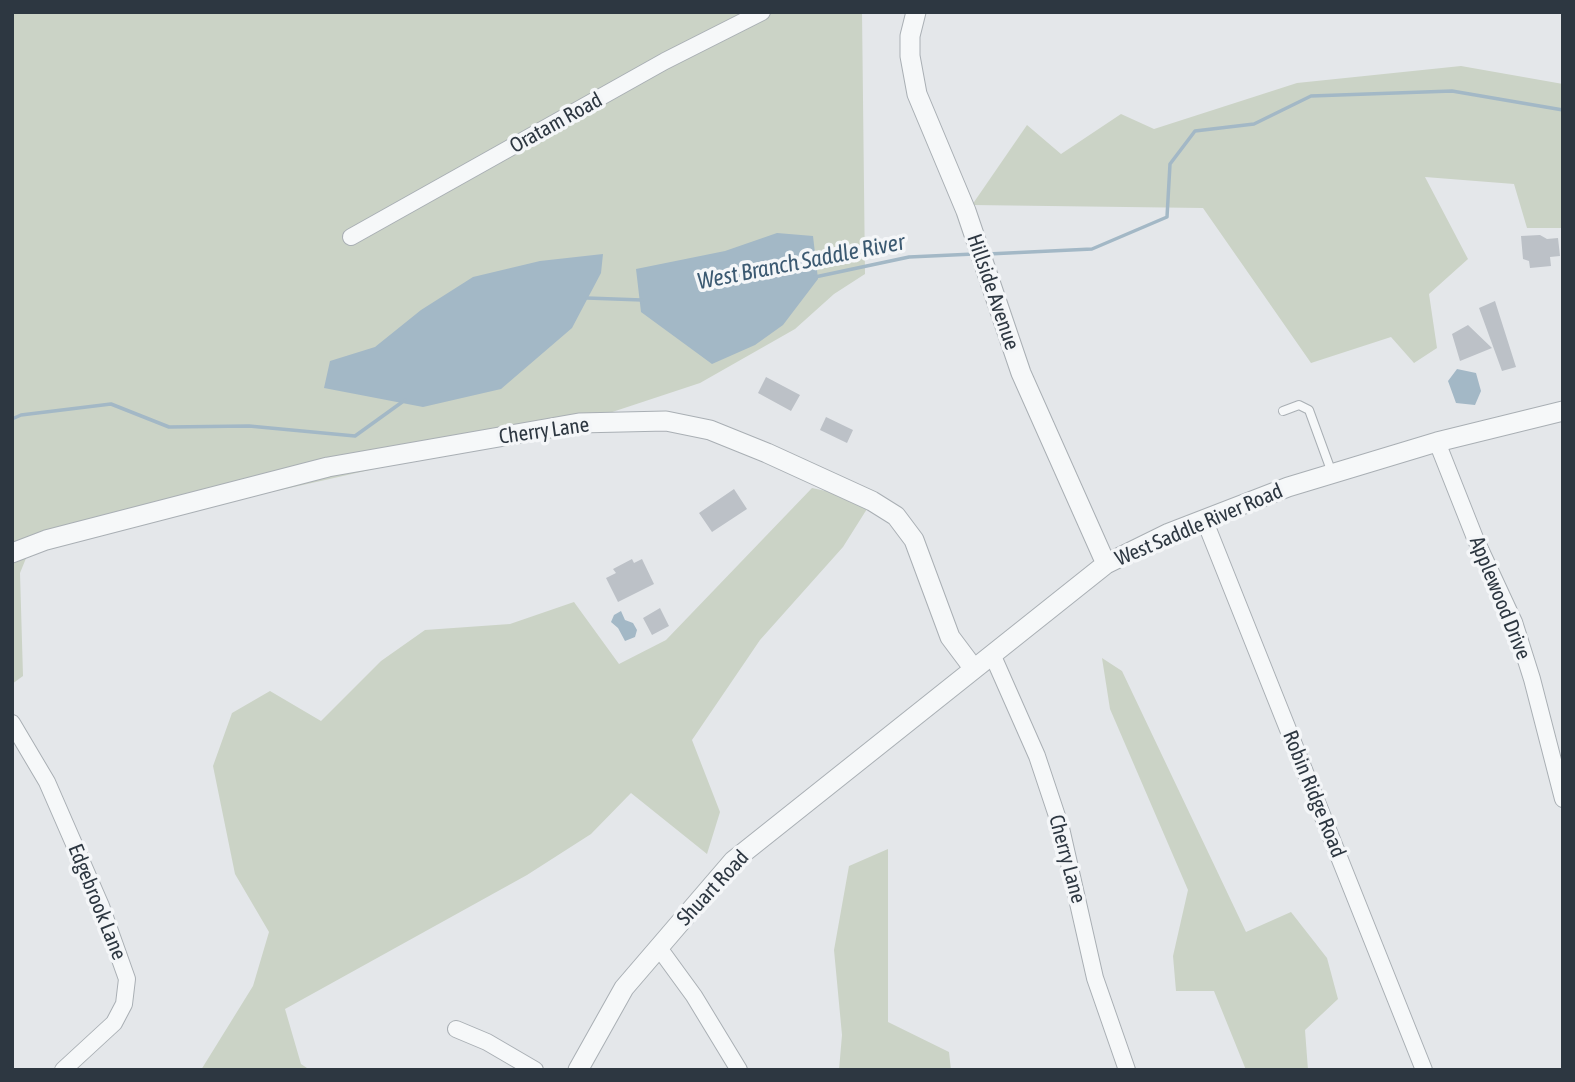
<!DOCTYPE html>
<style>
body{margin:0}
#map{position:relative;width:1575px;height:1082px;overflow:hidden;background:#e4e7ea;font-family:"Asap Condensed",sans-serif}
canvas{display:block}
.frame{position:absolute;inset:0;border:14px solid #2d3741;pointer-events:none}
</style>
<div id="map">
<canvas width="1575" height="1082"></canvas>
<div class="frame"></div>
</div>
<script>
const context = document.querySelector('canvas').getContext('2d');
context.lineJoin = 'round';
function fillPath(path, color) { context.fillStyle = color; context.fill(path, 'evenodd'); }
const toPath = rows => new Path2D(rows.map(r => 'M' + r).join(''));
function stroke(path, color, width, dash) { context.strokeStyle = color; context.lineWidth = width; context.lineCap = dash ? 'butt' : 'round'; context.setLineDash(dash || []); context.stroke(path); }
function label(font, color, halo, rows, align = 'center') {
  context.font = font + ' "Asap Condensed",sans-serif'; context.lineWidth = 7; context.setLineDash([]); context.textBaseline = 'middle'; context.strokeStyle = halo; context.fillStyle = color; for (const [text, x, y, turn = 0] of rows) {
    context.save(); context.translate(x, y); context.rotate((+turn || 0) * Math.PI / 180); context.textAlign = isNaN(turn) ? turn : align; if (halo) context.strokeText(text, 0, 0); context.fillText(text, 0, 0); context.restore();
  }
}
fillPath(toPath([
 [12,12,862,12,865,274,834,294,795,329,700,383,579,423,31,546,20,573,23,676,12,684],
 [1461,66,1563,84,1563,228,1527,228,1514,184,1425,177,1468,259,1429,294,1437,348,1414,363,1391,337,1311,363,1203,208,972,205,1027,125,1061,154,1121,114,1154,129,1297,83],
 [812,488,872,501,843,547,760,640,692,740,720,812,707,854,631,793,591,834,527,875,285,1009,301,1064,310,1070,201,1070,253,986,269,932,235,874,213,766,232,713,270,691,321,721,381,661,425,630,510,624,574,602,619,664,666,640],
 [1102,658,1122,671,1246,932,1291,912,1327,958,1338,999,1305,1030,1308,1070,1246,1070,1214,991,1176,991,1173,956,1188,890,1110,709],
 [888,849,888,1022,949,1052,951,1070,839,1070,842,1035,834,950,849,866]
]), '#cbd3c6');
fillPath(toPath([
 [777,233,813,236,818,279,783,325,755,345,712,364,641,312,636,269,725,251],
 [603,254,601,273,572,328,501,389,423,407,324,388,330,361,375,347,421,310,473,277,540,261],
 [1457,369,1476,373,1481,391,1475,405,1456,403,1448,381],
 [621,611,625,620,633,623,637,630,635,637,625,641,618,628,611,622,614,615]
]), '#a3b8c6');
stroke(toPath([
 [988,254,1092,249,1167,217,1170,164,1195,131,1254,124,1311,96,1452,91,1563,110],
 [815,277,909,257,974,254],
 [587,298,642,300],
 [12,419,21,415,111,404,169,427,249,426,355,436,405,400]
]), '#a3b8c6', 3.5);
fillPath(toPath([
 [1540,235,1547,239,1558,238,1560,256,1550,257,1551,266,1530,268,1529,261,1523,259,1521,236],
 [1495,301,1516,367,1502,371,1479,308],
 [1468,325,1492,348,1460,361,1452,334],
 [766,377,800,395,791,411,758,393],
 [826,417,853,430,847,443,820,430],
 [734,489,747,509,712,532,699,513],
 [632,559,634,563,642,559,654,584,618,602,606,578,616,573,613,569],
 [660,608,669,626,652,635,643,618]
]), '#bcc1c7');
const service = toPath([
 [1283,411,1299,405,1309,410,1332,473]
]);
const minor = toPath([
 [351,237,665,61,762,12],
 [1437,442,1475,538,1514,622,1532,679,1563,799],
 [1204,519,1424,1070],
 [992,654,1037,756,1061,828,1095,978,1127,1070],
 [12,723,47,782,101,906,127,979,124,1004,114,1023,63,1070],
 [659,948,694,996,739,1070],
 [456,1029,487,1042,535,1070]
]);
const tertiary = toPath([
 [916,12,910,36,910,56,917,94,966,211,1021,373,1106,564],
 [12,553,46,540,328,467,579,423,666,421,710,430,767,453,872,501,896,516,914,540,950,637,974,669],
 [578,1070,624,988,733,861,1106,564,1169,533,1288,487,1437,442,1563,411]
]);
stroke(service, '#a9afb4', 10);
stroke(minor, '#a9afb4', 18);
stroke(tertiary, '#a9afb4', 21);
stroke(service, '#f6f8f9', 8);
stroke(minor, '#f6f8f9', 16);
stroke(tertiary, '#f6f8f9', 19);
label('21px', '#2d3741', '#f4f6f8', [
 ["Oratam Road",556,123,-29],
 ["Hillside Avenue",993,292,71],
 ["Cherry Lane",544,431,-8],
 ["West Saddle River Road",1199,525,-23],
 ["Applewood Drive",1500,598,68],
 ["Robin Ridge Road",1314,794,68],
 ["Cherry Lane",1067,859,75],
 ["Shuart Road",713,888,-47],
 ["Edgebrook Lane",97,902,68]
]);
label('italic 23px', '#3b5971', '#f4f6f8', [
 ["West Branch Saddle River",801,262,-11]
]);
</script>
